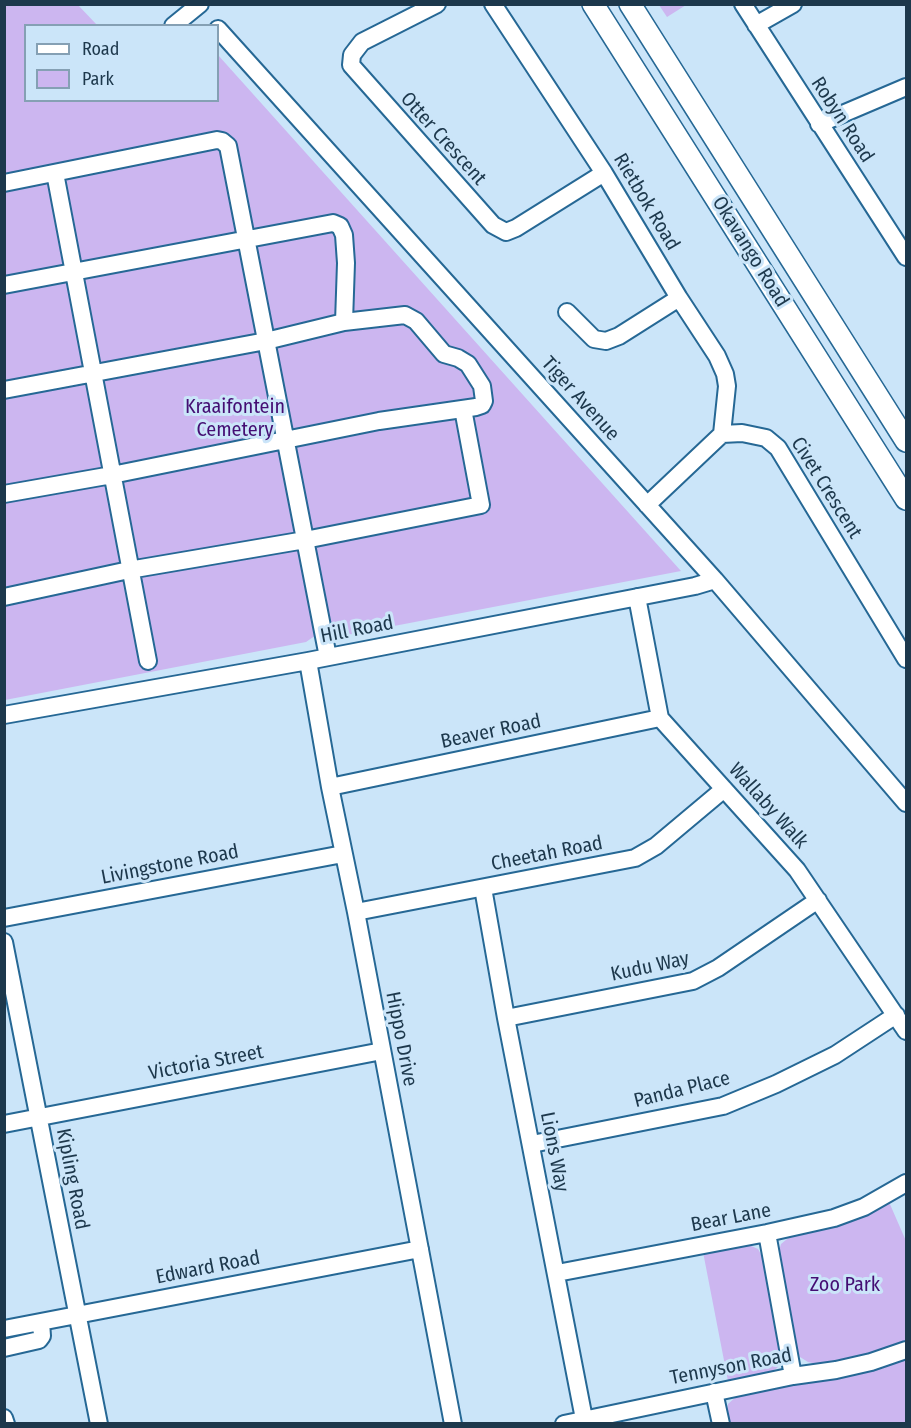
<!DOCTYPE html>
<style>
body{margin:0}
#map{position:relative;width:911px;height:1428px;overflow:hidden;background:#cbe5f9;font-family:"Fira Sans Condensed",sans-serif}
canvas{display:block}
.frame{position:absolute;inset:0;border:6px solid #1d384c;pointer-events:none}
.legend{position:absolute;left:24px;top:24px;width:195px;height:78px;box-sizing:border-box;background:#cbe5f9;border:2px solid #85a0b4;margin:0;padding:8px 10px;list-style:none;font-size:18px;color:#1d384c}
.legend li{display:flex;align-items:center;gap:12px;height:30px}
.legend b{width:30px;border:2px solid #85a0b4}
</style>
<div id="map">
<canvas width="911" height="1428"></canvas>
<div class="frame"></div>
<ul class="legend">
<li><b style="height:8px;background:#fff"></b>Road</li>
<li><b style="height:16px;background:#ccb6f0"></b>Park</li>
</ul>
</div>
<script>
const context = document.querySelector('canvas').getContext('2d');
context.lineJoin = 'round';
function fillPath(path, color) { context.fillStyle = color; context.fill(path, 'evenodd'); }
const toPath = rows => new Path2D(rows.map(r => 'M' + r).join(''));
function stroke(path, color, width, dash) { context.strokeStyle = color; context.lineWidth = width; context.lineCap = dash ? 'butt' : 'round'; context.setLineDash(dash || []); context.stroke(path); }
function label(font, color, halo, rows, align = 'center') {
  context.font = font + ' "Fira Sans Condensed",sans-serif'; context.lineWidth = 6; context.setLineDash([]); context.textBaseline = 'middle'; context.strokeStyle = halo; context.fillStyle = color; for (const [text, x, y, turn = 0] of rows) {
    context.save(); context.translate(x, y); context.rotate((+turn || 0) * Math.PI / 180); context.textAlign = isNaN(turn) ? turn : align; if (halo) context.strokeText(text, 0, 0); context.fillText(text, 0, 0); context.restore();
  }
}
fillPath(toPath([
 [5,5,78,5,97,25,26,26,26,100,218,100,218,55,681,571,347,635,326,632,319,633,306,642,5,700],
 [659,5,686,5,667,17],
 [889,1202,906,1241,906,1341,894,1348,817,1364,808,1362,800,1357,796,1348,778,1254,781,1244,792,1235],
 [749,1245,758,1249,764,1260,782,1361,777,1368,769,1373,728,1381,703,1252],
 [906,1359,906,1423,728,1423,726,1413,728,1404,739,1394,878,1368]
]), '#ccb6f0');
const minor = toPath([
 [437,4,362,42,352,55,351,65,493,225,506,232,516,228,604,173],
 [493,4,604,173,679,298,717,356,725,374,727,386,722,434],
 [743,4,906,257],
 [756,25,793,4],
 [173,26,200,4],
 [218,29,715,580,906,803],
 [819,124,906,87],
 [55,173,148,661],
 [4,183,217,140,222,141,228,146,328,657],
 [4,285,333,223,340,226,344,235,346,263,344,322],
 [567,312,594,339,606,341,619,336,679,298],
 [4,390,266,341,344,322,405,315,416,321,444,354,458,358,468,364,482,386,484,401,482,405,476,407,379,421,112,475,4,494],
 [647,505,722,434,742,433,766,438,778,448,906,659],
 [4,597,129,570,305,540,481,505,463,409],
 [637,597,660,718,797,870,906,1031],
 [308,661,330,787,356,912,453,1424],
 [4,715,308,661,695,586,715,580],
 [330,787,660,718],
 [483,888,506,1018,585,1424],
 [356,912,635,858,656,846,724,789],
 [4,918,343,854],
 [4,942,99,1424],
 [506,1018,693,981,718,968,818,900],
 [4,1124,382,1051],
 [532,1144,723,1106,776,1084,835,1055,896,1015],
 [767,1233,793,1376],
 [557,1273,767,1233,834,1218,864,1207,906,1183],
 [4,1329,420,1249],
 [4,1348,39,1340,42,1336,41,1322],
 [714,1392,721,1424],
 [4,1418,6,1424],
 [564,1424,793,1376,836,1370,871,1362,906,1350]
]);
const major = toPath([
 [593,4,906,499],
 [630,4,906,441]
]);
stroke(minor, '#266895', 20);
stroke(major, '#266895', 24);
stroke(minor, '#fff', 16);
stroke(major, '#fff', 21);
label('20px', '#1d384c', '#cbe5f9', [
 ["Robyn Road",842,120,57],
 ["Otter Crescent",443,139,48],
 ["Rietbok Road",646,202,59],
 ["Okavango Road",750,252,58],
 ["Tiger Avenue",580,399,48],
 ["Civet Crescent",826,488,58],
 ["Hill Road",357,630,-11],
 ["Beaver Road",491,732,-12],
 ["Wallaby Walk",768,806,48],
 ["Cheetah Road",547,854,-11],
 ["Livingstone Road",170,865,-11],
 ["Kudu Way",650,967,-12],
 ["Hippo Drive",401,1039,79],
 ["Victoria Street",206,1063,-11],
 ["Panda Place",682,1090,-14],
 ["Lions Way",554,1152,79],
 ["Kipling Road",72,1179,79],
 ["Bear Lane",731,1218,-11],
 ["Edward Road",208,1268,-11],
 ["Tennyson Road",731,1367,-11]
]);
label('20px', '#440e73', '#cbe5f9', [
 ["Kraaifontein",235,407],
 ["Cemetery",235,430],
 ["Zoo Park",845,1285]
]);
</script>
